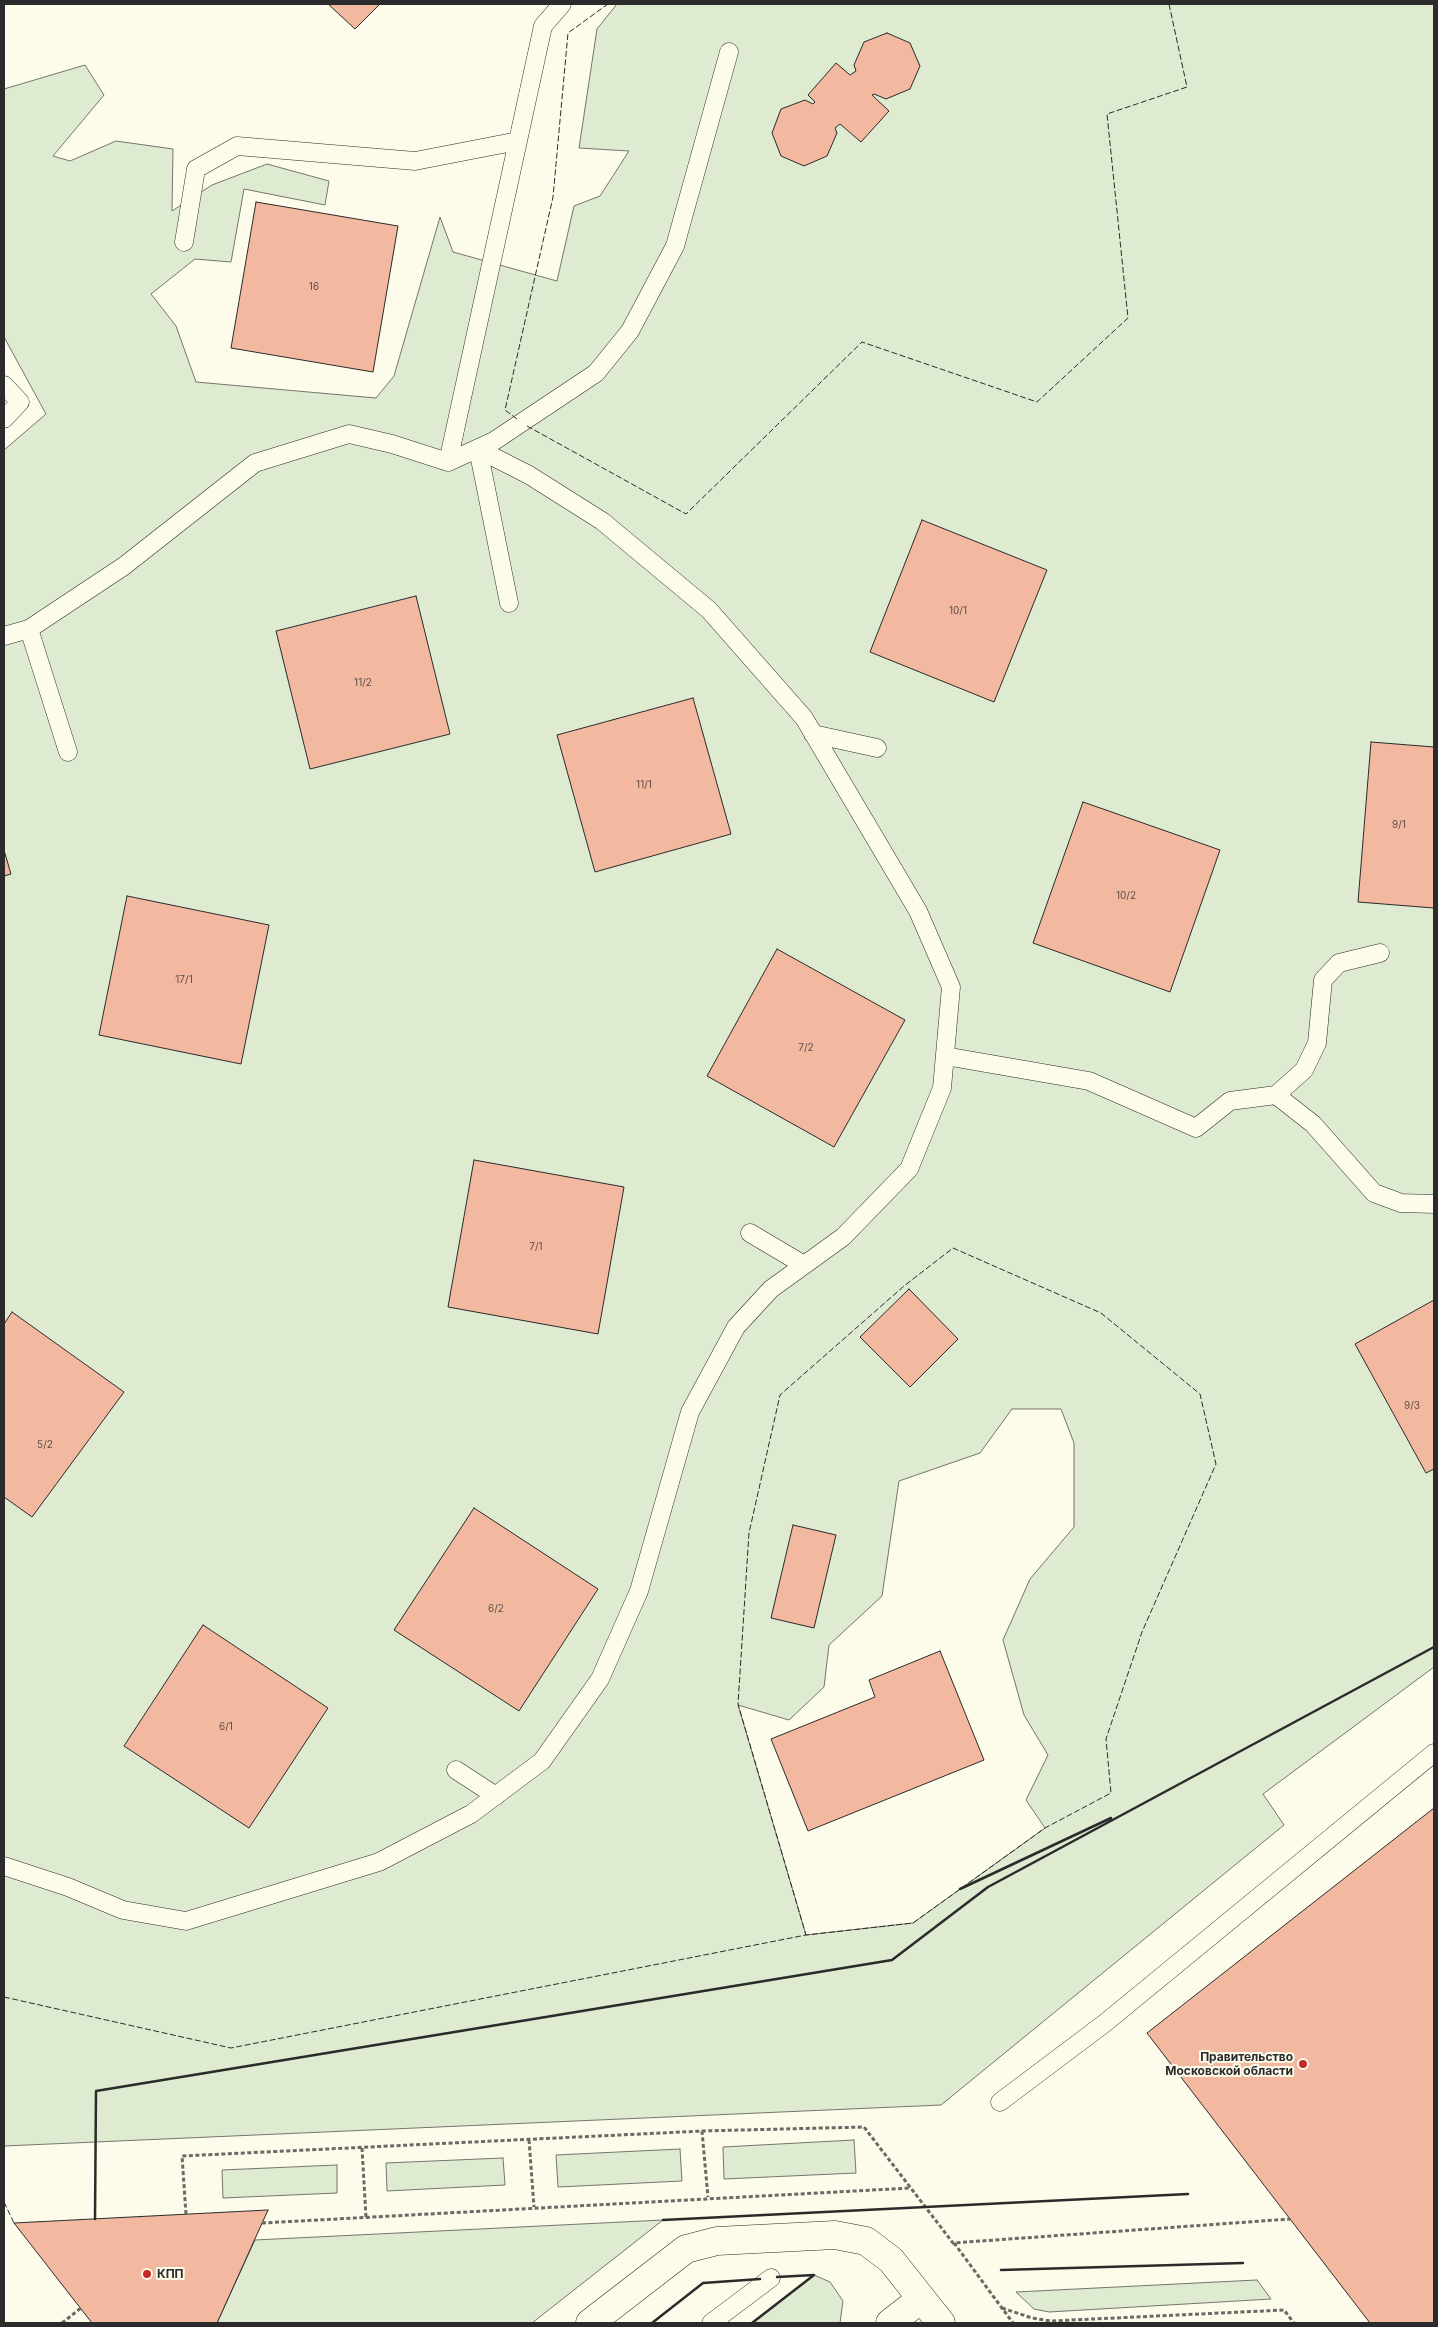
<!DOCTYPE html>
<meta charset="utf-8">
<style>
body{margin:0}
#map{position:relative;width:1438px;height:2327px;overflow:hidden;background:#fdfbea;font-family:Inter,sans-serif}
canvas{display:block}
.frame{position:absolute;inset:0;border:5px solid #2b2b2b;pointer-events:none}
</style>
<div id="map">
<canvas width="1438" height="2327"></canvas>
<div class="frame"></div>
</div>
<script>
const context = document.querySelector('canvas').getContext('2d');
context.lineJoin = 'round';
function fillPath(path, color) { context.fillStyle = color; context.fill(path, 'evenodd'); }
const toPath = rows => new Path2D(rows.map(r => 'M' + r).join(''));
function stroke(path, color, width, dash) { context.strokeStyle = color; context.lineWidth = width; context.lineCap = dash ? 'butt' : 'round'; context.setLineDash(dash || []); context.stroke(path); }
function label(font, color, halo, rows, align = 'center') {
  context.font = font + ' Inter,sans-serif'; context.lineWidth = 4; context.setLineDash([]); context.textBaseline = 'middle'; context.strokeStyle = halo; context.fillStyle = color; for (const [text, x, y, turn = 0] of rows) {
    context.save(); context.translate(x, y); context.rotate((+turn || 0) * Math.PI / 180); context.textAlign = isNaN(turn) ? turn : align; if (halo) context.strokeText(text, 0, 0); context.fillText(text, 0, 0); context.restore();
  }
}
const green = toPath([
 [617,4,1434,4,1434,1667,1263,1794,1284,1825,941,2105,4,2146,4,450,46,414,4,337,4,89,85,65,104,95,53,156,70,161,116,141,173,149,172,211,212,185,267,164,329,181,325,205,244,189,231,262,195,259,151,294,176,326,196,382,376,398,394,376,440,217,453,252,557,281,574,206,600,196,629,151,579,148,597,29,617,4],
 [1012,1409,1061,1409,1074,1443,1074,1527,1030,1579,1003,1640,1024,1715,1048,1755,1026,1800,1045,1828,913,1923,806,1935,738,1705,789,1720,824,1687,829,1645,882,1596,899,1481,980,1453,1012,1409],
 [854,2140,856,2173,724,2179,723,2147,854,2140],
 [680,2149,682,2181,558,2187,556,2155,680,2149],
 [503,2158,505,2185,387,2191,386,2163,503,2158],
 [337,2165,337,2193,223,2198,222,2170,337,2165],
 [663,2220,532,2323,217,2323,255,2240,663,2220],
 [814,2275,830,2282,843,2301,840,2323,752,2323,814,2275],
 [1257,2280,1271,2299,1049,2312,1034,2309,1016,2292,1257,2280]
]);
fillPath(green, '#deebd1');
stroke(green, '#74746e', 1);
const building = toPath([
 [328,4,380,4,355,29,328,4],
 [887,33,910,43,920,66,910,89,886,99,874,94,872,95,889,111,861,142,840,124,835,128,837,133,827,156,804,166,781,156,772,133,781,109,805,100,813,104,815,102,808,95,836,63,850,75,856,71,854,65,864,42,887,33],
 [256,202,398,226,373,372,231,348,256,202],
 [922,520,1047,570,994,702,870,652,922,520],
 [416,596,450,734,310,769,276,631,416,596],
 [693,698,731,834,595,872,557,735,693,698],
 [1371,742,1434,747,1434,908,1358,902,1371,742],
 [1083,802,1220,850,1170,992,1033,943,1083,802],
 [4,850,11,874,4,876,4,850],
 [127,896,269,925,241,1064,99,1035,127,896],
 [777,949,905,1020,834,1147,707,1076,777,949],
 [474,1160,624,1187,598,1334,448,1307,474,1160],
 [909,1289,958,1339,910,1387,860,1337,909,1289],
 [1434,1300,1434,1469,1426,1473,1355,1344,1434,1300],
 [12,1312,124,1392,32,1517,4,1497,4,1324,12,1312],
 [474,1508,598,1589,519,1711,394,1630,474,1508],
 [793,1525,836,1535,814,1628,771,1618,793,1525],
 [203,1625,328,1708,249,1828,124,1746,203,1625],
 [940,1651,984,1760,808,1831,771,1739,875,1697,869,1680,940,1651],
 [1434,1808,1434,2323,1370,2323,1147,2033,1434,1808],
 [268,2210,217,2323,92,2323,14,2223,268,2210]
]);
fillPath(building, '#f2b8a0');
stroke(building, '#2b2b2b', 1);
const lane = toPath([
 [184,242,196,169,237,146,415,161,518,141],
 [4,385,20,402,4,419],
 [478,449,509,603],
 [448,462,543,26,562,4],
 [29,629,68,752],
 [4,636,29,629,124,566,255,463,349,434,392,444,448,462,494,441,596,373,630,331,675,246,729,52],
 [813,734,877,748],
 [945,1056,1089,1081,1196,1128,1230,1101,1276,1095,1313,1124,1374,1193,1401,1203,1434,1204],
 [1276,1095,1304,1070,1317,1043,1323,980,1339,963,1380,953],
 [750,1233,804,1265],
 [456,1770,496,1796],
 [4,1866,68,1887,123,1910,186,1921,379,1862,471,1814,542,1761,600,1679,639,1591,690,1412,736,1327,771,1289,843,1237,909,1169,942,1088,951,987,918,911,804,718,709,610,602,521,529,475,478,449],
 [1000,2102,1105,2023,1434,1753],
 [711,2323,771,2278]
]);
const street = toPath([
 [590,2323,686,2249,717,2241,835,2235,866,2241,891,2260,941,2323],
 [890,2323,921,2299]
]);
stroke(lane, '#2b2b2b', 19);
stroke(street, '#2b2b2b', 29);
stroke(toPath([
 [702,2131,708,2197],
 [529,2140,534,2207],
 [362,2148,366,2217],
 [186,2214,182,2156,702,2131,864,2127,953,2243,1290,2219],
 [262,2223,910,2188],
 [954,2243,1013,2323],
 [1002,2308,1032,2318,1051,2321,1284,2310,1294,2323],
 [62,2323,81,2308]
]), '#6a6964', 3, [4, 2.5]);
stroke(lane, '#fdfbea', 18);
stroke(street, '#fdfbea', 28);
stroke(toPath([
 [517,419,505,410,553,197,568,33,608,4],
 [527,426,686,514,862,342,1037,402,1128,318,1107,114,1187,87,1169,4],
 [4,1997,231,2048,806,1935,913,1923,1045,1828,1111,1793,1106,1739,1142,1632,1216,1464,1200,1394,1101,1313,953,1248,904,1286,780,1395,749,1533,738,1704,806,1935],
 [4,2202,14,2223]
]), '#2b2b2b', 1, [6, 2.5]);
stroke(toPath([
 [960,1889,1111,1818],
 [95,2219,96,2091,892,1960,988,1887,1434,1647],
 [663,2220,1188,2194],
 [1001,2270,1243,2263],
 [652,2323,703,2283,760,2279],
 [752,2323,814,2275,777,2277]
]), '#2b2b2b', 2.5);
for (const [x, y, r, color] of [
 [1303,2064,5,"#c62828"],
 [147,2274,5,"#c62828"]
]) { const dot = new Path2D(); dot.arc(x, y, r, 0, 2 * Math.PI); context.fillStyle = color; context.fill(dot); stroke(dot, '#fdfbea', 2); }
label('10px', '#5d4e48', null, [
 ["16",314,287],
 ["10/1",958,611],
 ["11/2",363,683],
 ["11/1",644,785],
 ["9/1",1399,825],
 ["10/2",1126,896],
 ["17/1",184,980],
 ["7/2",806,1048],
 ["7/1",536,1247],
 ["9/3",1412,1406],
 ["5/2",45,1445],
 ["6/2",496,1609],
 ["6/1",226,1727]
]);
label('bold 12px', '#2b2b2b', '#fdfbea', [
 ["Правительство",1293,2057],
 ["Московской области",1293,2071],
 ["КПП",157,2274,"left"]
], 'right');
</script>
